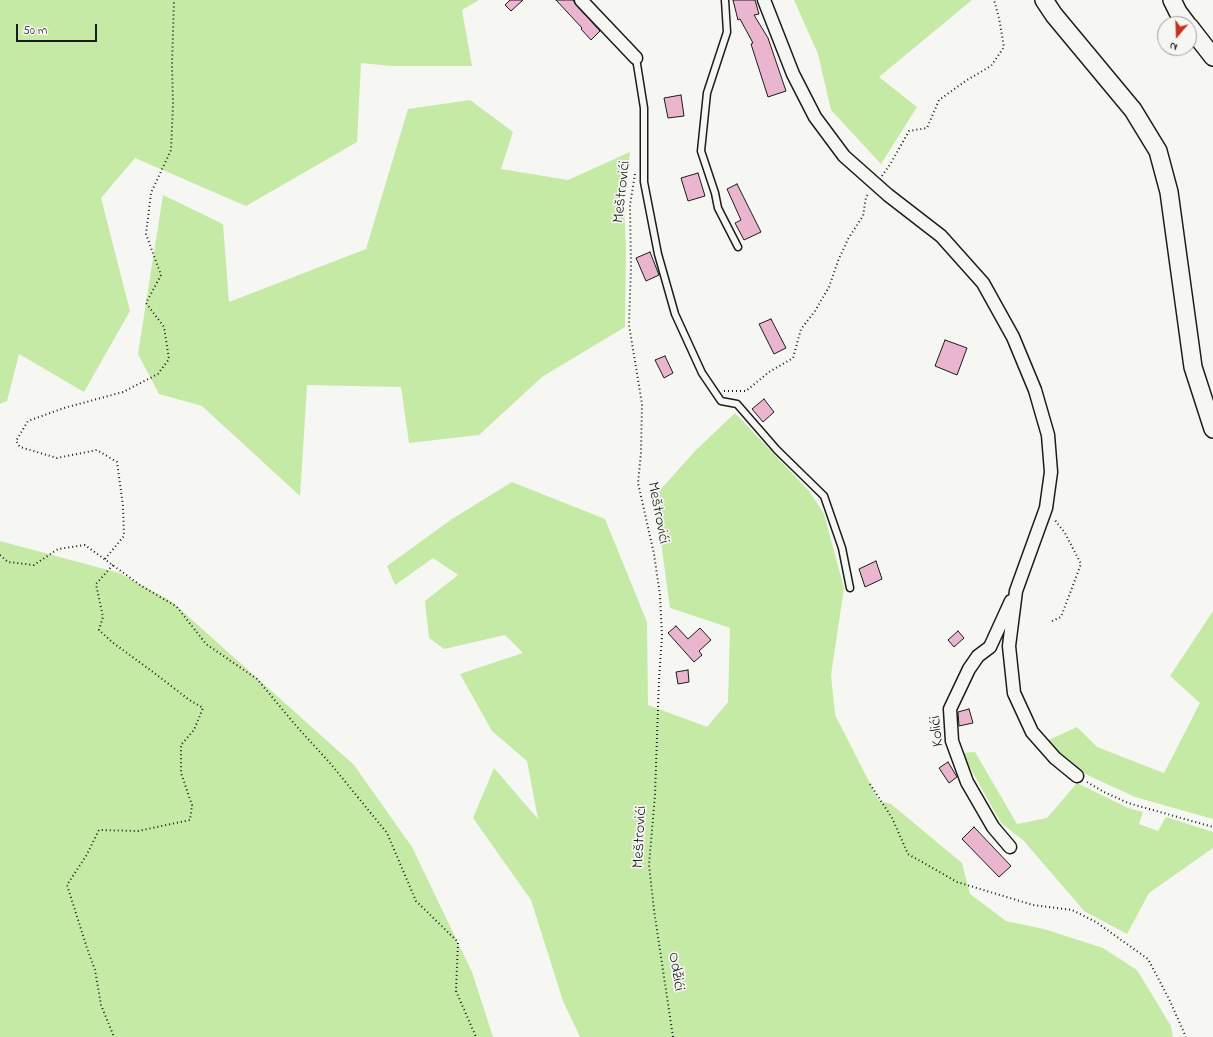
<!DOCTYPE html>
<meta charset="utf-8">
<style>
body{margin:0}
#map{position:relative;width:1213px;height:1037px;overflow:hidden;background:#f6f6f2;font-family:"Indie Flower",sans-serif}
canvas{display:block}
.north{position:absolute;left:1157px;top:16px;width:40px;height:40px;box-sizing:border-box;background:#f6f6f2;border:1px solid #9f9f9c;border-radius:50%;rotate:199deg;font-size:11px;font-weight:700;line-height:16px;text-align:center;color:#1c1c1c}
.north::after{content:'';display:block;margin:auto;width:14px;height:18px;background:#c8321e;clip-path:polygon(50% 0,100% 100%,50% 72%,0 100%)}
.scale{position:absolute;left:16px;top:24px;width:81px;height:18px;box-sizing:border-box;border:2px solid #1c1c1c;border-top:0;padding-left:5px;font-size:12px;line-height:14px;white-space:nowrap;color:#1c1c1c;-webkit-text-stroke:3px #f6f6f2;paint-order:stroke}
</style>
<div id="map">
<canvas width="1213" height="1037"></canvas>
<div class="north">N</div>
<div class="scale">50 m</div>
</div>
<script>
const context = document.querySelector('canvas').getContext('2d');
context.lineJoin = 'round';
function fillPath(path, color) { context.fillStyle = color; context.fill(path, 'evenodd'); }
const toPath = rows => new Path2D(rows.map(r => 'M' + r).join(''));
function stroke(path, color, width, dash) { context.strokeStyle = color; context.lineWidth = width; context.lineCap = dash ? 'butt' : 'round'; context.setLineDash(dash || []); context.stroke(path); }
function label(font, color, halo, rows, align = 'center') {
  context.font = font + ' "Indie Flower",sans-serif'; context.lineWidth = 3.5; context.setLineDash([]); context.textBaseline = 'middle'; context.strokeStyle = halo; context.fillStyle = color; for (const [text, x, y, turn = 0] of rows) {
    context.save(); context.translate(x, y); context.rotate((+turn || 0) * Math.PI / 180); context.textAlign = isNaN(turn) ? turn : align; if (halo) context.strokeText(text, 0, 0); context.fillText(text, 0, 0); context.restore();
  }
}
fillPath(toPath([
 [0,0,479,0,462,10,472,66,392,66,361,63,357,142,246,206,135,158,101,198,130,311,84,392,19,354,7,401,0,404],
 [794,0,972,0,879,77,917,107,881,164,831,110,818,54],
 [470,100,513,132,501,169,568,180,630,152,624,205,626,247,625,327,542,377,479,435,409,443,401,387,307,385,300,496,202,406,159,394,138,354,163,195,223,224,229,302,366,249,408,109],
 [735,413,809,491,824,514,844,588,831,675,835,715,879,801,891,804,962,863,970,894,1006,921,1044,929,1103,948,1137,970,1171,1026,1173,1037,580,1037,563,1001,531,900,473,818,494,768,538,819,527,761,492,731,460,674,523,653,505,635,444,649,429,638,425,601,458,575,433,558,395,585,387,566,452,519,512,482,605,519,647,622,648,705,707,727,728,702,730,628,670,608,659,527,651,500,696,450],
 [0,541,119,573,171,601,354,765,412,847,472,972,493,1037,0,1037],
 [1213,611,1213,819,1135,797,1079,771,1047,741,1077,727,1097,747,1164,773,1200,703,1170,676],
 [975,752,1017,824,1047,818,1077,783,1128,808,1143,812,1139,824,1158,831,1166,817,1213,832,1213,848,1149,893,1127,934,1084,911,1023,840,1001,823,962,753]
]), '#c5eaa5');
const building = toPath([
 [510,0,523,0,511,11,505,5,510,0],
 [556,0,573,0,576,5,600,31,591,40,581,29,582,28,556,0],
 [733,0,755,0,759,14,754,15,768,38,786,91,768,97,751,44,753,43,740,19,738,20,733,0],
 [681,95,684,116,668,118,664,98,681,95],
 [698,173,705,196,688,201,681,178,698,173],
 [737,184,761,232,744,240,735,223,741,220,727,189,737,184],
 [650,252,659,275,646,281,636,258,650,252],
 [771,319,786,348,774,354,759,324,771,319],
 [945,340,967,348,957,375,935,366,945,340],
 [665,356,673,373,664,378,655,360,665,356],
 [764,399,774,412,763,422,752,409,764,399],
 [876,561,882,579,865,587,859,569,876,561],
 [676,626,688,639,700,628,711,640,699,651,702,655,694,662,668,633,676,626],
 [958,631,964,638,954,647,948,640,958,631],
 [688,670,689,682,678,684,676,672,688,670],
 [969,709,973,723,959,726,958,712,969,709],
 [948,762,957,777,949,783,939,768,948,762],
 [974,827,1011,866,999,877,962,839,974,827]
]);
fillPath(building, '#eab5cf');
stroke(building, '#1c1c1c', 1);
const lane = toPath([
 [725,0,727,32,707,93,701,151,715,193,718,208,738,247],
 [636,58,644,108,644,182,658,254,675,314,702,373,721,401,737,404,777,450,824,496,842,548,850,588]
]);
const street = toPath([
 [581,0,636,58],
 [764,0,793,74,815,117,844,156,888,195,941,236,983,283,1013,337,1035,390,1048,435,1051,472,1046,508,1016,591,1009,646,1014,693,1032,732,1055,758,1077,776],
 [1010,847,993,827,967,782,952,741,950,709,969,669,978,656,990,647,1011,601]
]);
const secondary = toPath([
 [1044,0,1054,15,1133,110,1158,151,1169,192,1193,367,1213,429],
 [1172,0,1178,12,1187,24],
 [1189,26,1213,57]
]);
stroke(lane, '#1c1c1c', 9);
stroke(street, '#1c1c1c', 15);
stroke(secondary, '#1c1c1c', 20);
stroke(toPath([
 [635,174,630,205,631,267,629,325,642,404,641,453,638,483,654,554,660,595,662,636,659,679,655,795,649,865,654,910,673,1037],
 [882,176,891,163,909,131,927,128,939,100,967,80,991,66,1004,47,999,18,994,0],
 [724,391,746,391,769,372,793,358,801,329,815,311,829,287,838,261,848,239,863,216,866,197,869,193],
 [0,555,8,562,34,565,58,549,85,545,140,585,177,607,206,644,257,679,298,728,330,763,387,833,416,901,458,942,456,991,476,1037],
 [105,559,124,536,123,506,117,462,97,450,57,458,20,447,16,441,28,421,64,408,123,392,158,374,169,359,164,327,146,303,161,275,146,234,151,193,171,150,173,104,172,65,174,0],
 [113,565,96,584,103,617,99,630,112,642,157,675,188,699,203,708,194,730,181,745,181,773,192,805,190,820,138,831,99,830,86,856,67,885,87,948,95,970,101,1005,114,1037],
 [1052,621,1061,617,1081,564,1065,533,1054,519],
 [1087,782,1104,792,1128,803,1213,827],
 [870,784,892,818,908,854,957,882,1033,905,1072,910,1096,922,1148,959,1169,999,1186,1037]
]), '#1c1c1c', 2, [1, 3]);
stroke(lane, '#f6f6f2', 6);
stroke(street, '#f6f6f2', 12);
stroke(secondary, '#f6f6f2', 17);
label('16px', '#1c1c1c', '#f6f6f2', [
 ["Meštrovići",623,192,-84],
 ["Meštrovići",657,513,79],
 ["Kolići",938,731,-96],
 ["Meštrovići",641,837,-87],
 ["Odžići",675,972,81]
]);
</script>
